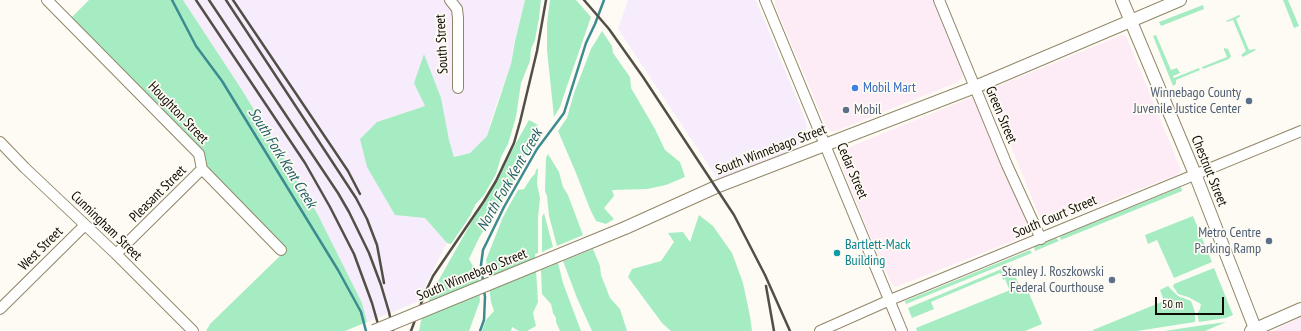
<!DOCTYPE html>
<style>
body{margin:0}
#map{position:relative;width:1301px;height:331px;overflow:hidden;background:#fdfbf4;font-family:"PT Sans Narrow",sans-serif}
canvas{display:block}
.scale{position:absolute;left:1155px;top:297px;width:69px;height:18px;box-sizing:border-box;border:2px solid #100c03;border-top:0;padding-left:5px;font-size:12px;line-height:14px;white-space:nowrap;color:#100c03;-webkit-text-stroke:3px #fdfbf4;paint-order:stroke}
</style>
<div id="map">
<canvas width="1301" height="331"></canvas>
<div class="scale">50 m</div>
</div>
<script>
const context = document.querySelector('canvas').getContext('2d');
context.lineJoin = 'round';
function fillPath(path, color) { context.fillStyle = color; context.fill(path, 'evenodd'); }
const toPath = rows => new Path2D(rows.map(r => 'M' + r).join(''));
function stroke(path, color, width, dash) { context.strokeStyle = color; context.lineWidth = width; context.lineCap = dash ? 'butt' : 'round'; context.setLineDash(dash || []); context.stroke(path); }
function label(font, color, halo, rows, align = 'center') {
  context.font = font + ' "PT Sans Narrow",sans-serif'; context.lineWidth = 3.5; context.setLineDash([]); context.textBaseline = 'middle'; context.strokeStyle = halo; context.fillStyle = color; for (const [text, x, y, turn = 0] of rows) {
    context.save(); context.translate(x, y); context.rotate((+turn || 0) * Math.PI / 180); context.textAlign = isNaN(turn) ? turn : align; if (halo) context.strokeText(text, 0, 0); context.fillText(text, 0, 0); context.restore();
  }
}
fillPath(toPath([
 [775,0,937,0,964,67,962,77,958,82,836,131,830,131,826,126,775,5],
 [1122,35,1126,36,1181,170,1178,174,1047,226,1044,225,1042,222,990,96,991,92,996,87],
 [972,97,975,98,981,110,1030,232,1026,236,895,287,890,281,874,245,842,166,841,158,845,151,850,147],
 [1301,317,1301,331,1273,331,1274,330]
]), '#fdebf6');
fillPath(toPath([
 [183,0,525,0,514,43,511,64,494,111,487,136,470,153,454,157,449,140,425,106,377,122,425,218,447,243,417,302,367,322,362,303,317,213,242,90],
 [628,0,756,0,801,109,807,125,805,138,796,148,719,181,618,29]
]), '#f7ecfc');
fillPath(toPath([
 [89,0,183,0,242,90,317,213,362,303,367,322,345,331,206,331,210,324,283,253,208,168,204,156,70,19],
 [525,0,541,0,539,18,535,40,531,49,530,61,521,83,516,117,508,144,501,157,496,174,484,195,475,205,470,216,451,244,447,243,425,218,395,215,367,167,360,139,377,122,425,106,414,83,424,54,441,98,449,140,454,157,470,153,487,136,511,64,515,41],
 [550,0,576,0,591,17,566,89,560,107,554,117,547,50,547,23],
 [1283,0,1288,0,1299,26,1294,28],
 [1203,5,1204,9,1161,26,1159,22],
 [1239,15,1241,16,1236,19,1249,50,1255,49,1256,50,1243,57,1241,55,1246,51,1233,20,1227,22,1226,21],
 [602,31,612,46,613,53,630,77,631,88,655,129,665,150,680,162,685,177,666,185,647,189,612,190,614,196,604,208,614,219,606,224,596,221,590,209,576,173,558,131,567,118,574,93,591,49],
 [1156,35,1171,70,1177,68,1180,73,1173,76,1174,78,1199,68,1200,70,1176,80,1176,84,1173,86,1153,36],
 [1224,48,1228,49,1231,56,1229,59,1203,69,1202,67,1227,57,1224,50],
 [529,120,538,125,533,146,520,161,518,173,479,238,469,259,478,275,480,301,469,331,419,331,421,321,432,292],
 [548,154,559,172,563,187,568,195,583,235,557,246,549,216,547,196,545,191,546,158],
 [538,168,537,184,540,198,538,218,538,253,535,254,538,302,533,313,536,326,527,331,519,331,512,327,511,331,482,331,486,320,494,311,491,302,486,260,503,217,510,204,518,190,524,189,531,178,535,174,536,170],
 [1181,187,1182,191,1061,240,1060,238,1061,236],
 [544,213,553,247,542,252,542,217],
 [699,215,713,226,732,253,743,283,750,316,752,331,671,331,662,323,628,277,632,269,661,261,674,242,668,233,683,232,690,242],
 [1193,216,1212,262,1174,278,1157,240,1148,244,1145,235],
 [1056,238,1059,241,1035,251,1034,247],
 [593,249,600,266,601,275,610,298,620,309,627,331,592,331,577,298,563,261],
 [1030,250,1032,253,906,304,905,301],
 [558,263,563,283,581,331,560,331,556,322,556,318,553,313,551,304,542,294,541,270],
 [1011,265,1019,285,1009,289,1005,279,1003,280,1000,273,931,302,934,309,912,318,908,308],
 [1214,268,1233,315,1226,318,1199,322,1197,314,1200,309,1201,304,1188,297,1178,294,1173,286,1174,284],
 [1025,284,1042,324,1025,331,917,331,916,328],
 [1168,286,1178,296,1191,301,1195,312,1195,322,1137,331,1093,331,1093,330,1164,301,1160,290],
 [1226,322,1205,331,1164,331,1204,325]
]), '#a6ecc3');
stroke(toPath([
 [172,0,196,46,222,81,338,270,361,312,366,331],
 [483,281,481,265,483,250,504,207,537,149,564,113,586,43,595,24,604,0],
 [480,331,484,320,485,297,484,290]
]), '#3c8b90', 2.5);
const minor = toPath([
 [47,0,199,154,202,169,281,250],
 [450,0,457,9,458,18,458,88],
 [765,0,902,331],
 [939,0,1007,165,1041,239],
 [0,142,25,168,116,254,193,331],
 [116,254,202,169],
 [0,309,85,225],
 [820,331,890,300,1301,131]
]);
const major = toPath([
 [1122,0,1195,174,1256,331],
 [625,228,716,187,975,87,1180,0],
 [1251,331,1301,309]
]);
stroke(minor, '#918667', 12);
stroke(major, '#918667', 14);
stroke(minor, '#fff', 10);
stroke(major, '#fff', 12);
stroke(toPath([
 [196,0,305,163,330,207,354,254,372,303,380,331],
 [209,0,338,193,349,212,369,253,381,285,389,312,393,331],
 [226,0,356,198,367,219,377,245,384,283],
 [233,0,348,171,360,194],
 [584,0,609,29,643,77,734,215,765,275,790,331],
 [766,286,774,331],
 [411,331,425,293,433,276,484,201,496,181,514,143,520,122,537,51,546,0]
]), '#534f47', 2.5);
const majorBridge = toPath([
 [374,331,625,228]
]);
stroke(majorBridge, '#918667', 14, []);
stroke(majorBridge, '#fff', 12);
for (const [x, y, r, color] of [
 [855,88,4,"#3f7fe0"],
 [1249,101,4,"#5c6f8a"],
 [846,110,4,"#5c6f8a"],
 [1269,241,4,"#5c6f8a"],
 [837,253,4,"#0f9aa8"],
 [1112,280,4,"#5c6f8a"]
]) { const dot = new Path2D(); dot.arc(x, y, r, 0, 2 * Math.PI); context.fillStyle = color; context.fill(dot); stroke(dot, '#fdfbf4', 1.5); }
label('14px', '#100c03', '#fdfbf4', [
 ["South Street",442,44,-93],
 ["Houghton Street",178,113,46],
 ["Green Street",1001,115,67],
 ["South Winnebago Street",771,150,-21],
 ["Cedar Street",852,171,67],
 ["Chestnut Street",1209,171,68],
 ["Pleasant Street",158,194,-45],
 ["South Court Street",1055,217,-23],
 ["Cunningham Street",106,226,44],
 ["West Street",41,249,-45],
 ["South Winnebago Street",472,275,-22]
]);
label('14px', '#366cbe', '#fdfbf4', [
 ["Mobil Mart",863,88]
], 'left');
label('14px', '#4e5e75', '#fdfbf4', [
 ["Winnebago County",1241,93],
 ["Juvenile Justice Center",1241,109],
 ["Mobil",854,110,"left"],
 ["Metro Centre",1261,233],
 ["Parking Ramp",1261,249],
 ["Stanley J. Roszkowski",1104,272],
 ["Federal Courthouse",1104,288]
], 'right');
label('14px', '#0d838f', '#fdfbf4', [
 ["Bartlett-Mack",845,245],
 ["Building",845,261]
], 'left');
label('italic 15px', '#226167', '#fdfbf4', [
 ["South Fork Kent Creek",282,158,58],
 ["North Fork Kent Creek",510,180,-60]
]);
</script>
